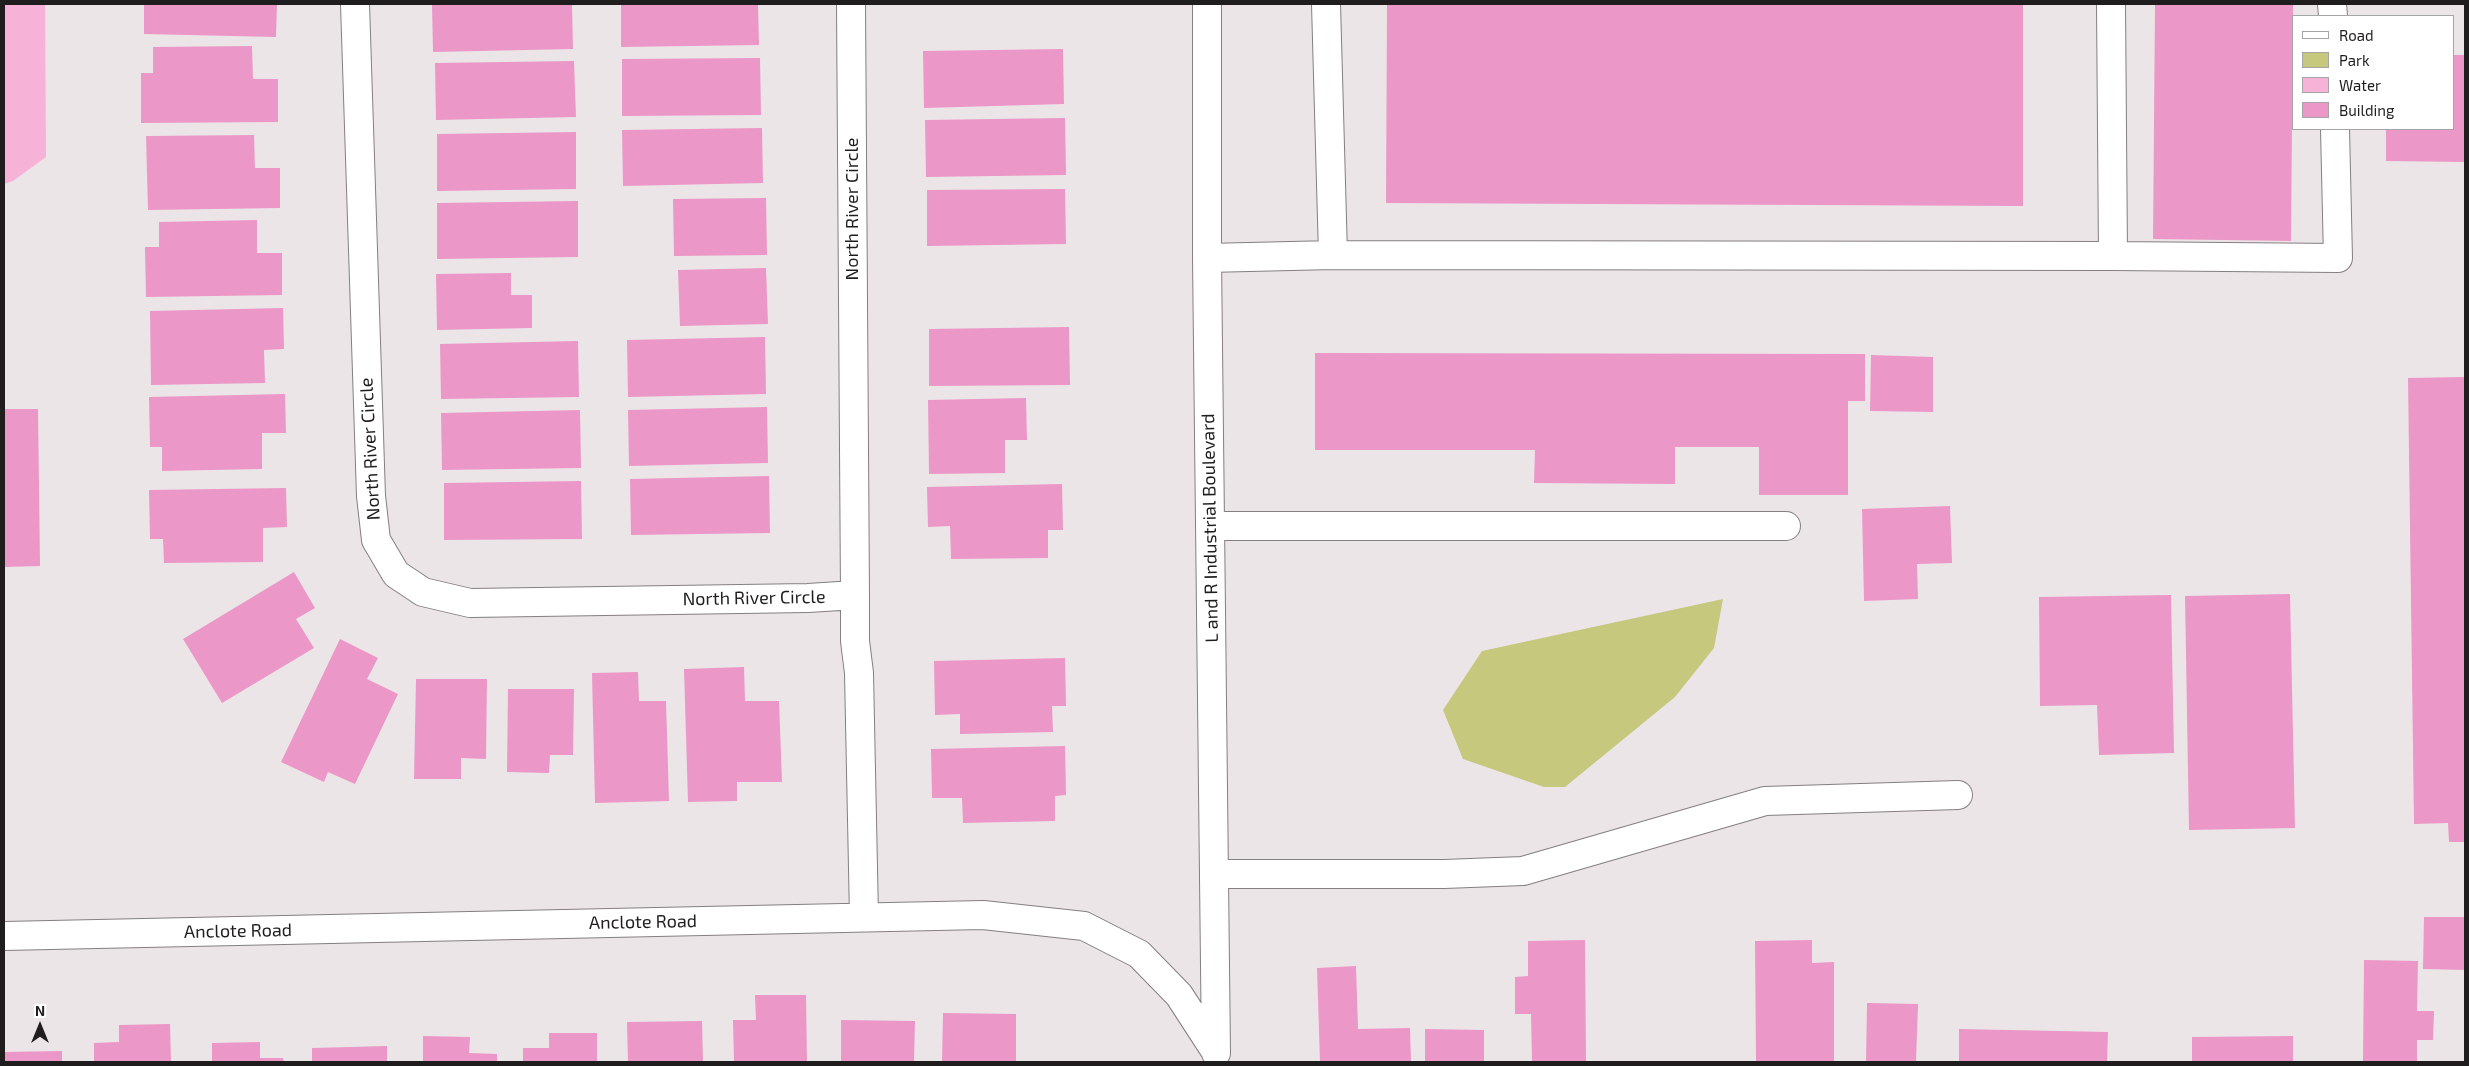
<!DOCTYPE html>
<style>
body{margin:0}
#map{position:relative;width:2469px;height:1066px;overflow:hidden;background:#ece5e8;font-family:"Exo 2",sans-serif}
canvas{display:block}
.frame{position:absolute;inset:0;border:5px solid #1f1d1e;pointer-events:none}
.legend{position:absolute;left:2292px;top:15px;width:162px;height:115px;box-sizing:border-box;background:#fff;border:1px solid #a5a5a5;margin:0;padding:6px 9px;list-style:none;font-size:15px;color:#1f1d1e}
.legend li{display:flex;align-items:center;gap:10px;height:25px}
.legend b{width:25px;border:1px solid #a5a5a5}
.north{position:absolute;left:15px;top:1001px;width:50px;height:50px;-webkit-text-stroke:4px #fff;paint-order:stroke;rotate:0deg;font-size:14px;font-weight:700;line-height:20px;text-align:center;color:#1f1d1e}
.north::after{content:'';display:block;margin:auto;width:18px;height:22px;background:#1f1d1e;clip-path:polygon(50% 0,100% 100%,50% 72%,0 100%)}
</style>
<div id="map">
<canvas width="2469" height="1066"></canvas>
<div class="frame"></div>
<ul class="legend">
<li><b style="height:6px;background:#fff"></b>Road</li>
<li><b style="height:14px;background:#c6c87d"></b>Park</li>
<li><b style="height:14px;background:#f7b2d8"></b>Water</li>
<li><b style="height:14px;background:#eb97c7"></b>Building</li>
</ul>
<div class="north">N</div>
</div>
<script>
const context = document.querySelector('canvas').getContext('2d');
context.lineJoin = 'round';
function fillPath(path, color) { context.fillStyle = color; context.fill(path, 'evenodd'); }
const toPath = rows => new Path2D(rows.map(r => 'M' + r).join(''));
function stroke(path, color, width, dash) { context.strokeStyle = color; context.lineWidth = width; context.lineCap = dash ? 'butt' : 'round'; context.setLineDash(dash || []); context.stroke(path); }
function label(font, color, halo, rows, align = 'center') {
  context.font = font + ' "Exo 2",sans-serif'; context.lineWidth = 5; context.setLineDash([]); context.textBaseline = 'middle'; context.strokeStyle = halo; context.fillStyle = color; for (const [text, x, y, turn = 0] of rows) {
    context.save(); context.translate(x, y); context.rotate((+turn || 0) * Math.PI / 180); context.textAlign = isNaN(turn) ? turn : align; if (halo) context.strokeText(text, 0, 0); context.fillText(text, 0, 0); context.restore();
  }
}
fillPath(toPath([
 [1723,599,1714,648,1675,697,1565,787,1544,787,1463,759,1443,710,1482,651]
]), '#c6c87d');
fillPath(toPath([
 [4,4,45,4,46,157,13,181,4,184]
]), '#f7b2d8');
fillPath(toPath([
 [144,4,277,4,276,37,144,34],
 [432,4,572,4,573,49,433,52],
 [621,4,758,4,759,45,621,47],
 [1387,4,2023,4,2023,206,1386,203],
 [2155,4,2293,4,2291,241,2153,239],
 [252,46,253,79,278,79,278,122,141,123,141,73,153,73,153,47],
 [1063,49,1064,104,924,108,923,51],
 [2453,55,2465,55,2465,162,2386,161,2386,129,2453,129],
 [760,58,761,115,622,116,622,59],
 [574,61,576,117,436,120,435,63],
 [1065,118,1066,175,926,177,925,120],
 [762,128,763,183,623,186,622,130],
 [576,132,576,189,437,191,437,134],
 [254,135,255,168,280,168,280,208,148,210,146,136],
 [1065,189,1066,244,927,246,927,190],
 [766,198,767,255,674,256,673,199],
 [578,201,578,257,437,259,437,203],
 [257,220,257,253,282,253,282,295,146,297,145,247,159,247,159,222],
 [766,268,768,324,680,326,678,270],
 [511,273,511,295,532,295,532,328,437,330,436,274],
 [283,308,284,349,264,350,265,383,151,385,150,311],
 [1069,327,1070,385,929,386,929,329],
 [765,337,766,394,628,397,627,340],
 [578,341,579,397,441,399,440,344],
 [1315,353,1865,354,1865,401,1848,401,1848,495,1759,495,1759,447,1675,447,1675,484,1534,483,1535,450,1315,450],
 [1871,355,1933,357,1933,412,1870,411],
 [2465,377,2465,842,2449,842,2448,823,2414,824,2408,378],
 [285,394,286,433,262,433,262,469,162,471,162,447,150,447,149,397],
 [1026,398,1027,440,1005,440,1005,473,929,474,928,400],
 [767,407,768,463,629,466,628,410],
 [4,409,38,409,40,566,4,567],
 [580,410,581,468,442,470,441,413],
 [769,476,770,533,631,535,630,479],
 [581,481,582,539,444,540,444,483],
 [1062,484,1063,530,1048,530,1048,558,951,559,950,526,928,527,927,487],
 [286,488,287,527,263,528,263,562,164,563,163,539,150,539,149,490],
 [1950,506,1952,563,1917,564,1918,599,1864,601,1862,509],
 [294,572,315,608,296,619,314,648,222,703,183,639],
 [2290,594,2295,828,2189,830,2185,596],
 [2171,595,2174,753,2099,755,2097,705,2040,706,2039,597],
 [340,639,378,658,367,679,398,694,355,784,328,772,324,782,281,762],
 [1065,658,1066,706,1052,706,1053,732,960,734,960,714,935,715,934,661],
 [744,667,745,701,779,701,782,782,737,782,737,801,688,802,684,669],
 [638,672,639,701,666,701,669,801,595,803,592,673],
 [416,679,487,679,486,759,461,758,461,779,414,779],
 [508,689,574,689,573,755,550,755,549,773,507,772],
 [1065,746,1066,795,1055,796,1055,821,963,823,962,798,932,798,931,749],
 [2424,917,2465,917,2465,970,2423,969],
 [1585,940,1586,1062,1532,1062,1531,1014,1515,1014,1515,977,1528,976,1528,941],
 [1812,940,1812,963,1834,962,1834,1062,1756,1062,1755,941],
 [2364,960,2418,961,2417,1011,2434,1011,2433,1040,2417,1040,2417,1062,2363,1062],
 [1356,966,1358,1029,1410,1028,1411,1062,1320,1062,1317,968],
 [755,995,806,995,807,1062,734,1062,733,1020,756,1020],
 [1867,1003,1918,1004,1916,1062,1866,1062],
 [943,1013,1016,1014,1016,1062,942,1062],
 [841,1020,915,1021,914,1062,841,1062],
 [702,1021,703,1062,628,1062,627,1022],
 [170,1024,171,1062,94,1062,94,1043,119,1042,119,1025],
 [1425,1029,1484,1030,1484,1062,1425,1062],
 [1959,1029,2108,1032,2107,1062,1959,1062],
 [549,1033,597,1033,597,1062,523,1062,523,1048,549,1048],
 [423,1036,470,1037,469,1053,497,1054,497,1062,423,1062],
 [2293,1036,2293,1062,2192,1062,2192,1037],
 [260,1042,260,1058,283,1058,284,1062,212,1062,212,1043],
 [387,1046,387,1062,312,1062,312,1048],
 [62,1051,62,1062,4,1062,4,1052]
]), '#eb97c7');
const minor = toPath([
 [355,4,371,496,376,540,396,574,423,592,470,603,808,598,855,595,855,641,859,673,864,917],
 [851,4,855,595],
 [1207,4,1207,258,1216,1053],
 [1326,4,1333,255],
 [2332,4,2333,16],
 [2113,256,2338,258,2335,129],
 [1207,258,1333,255,2113,256,2111,4],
 [1210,526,1786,526],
 [1214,874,1444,874,1523,871,1765,801,1958,795],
 [4,936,983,915,1084,926,1139,954,1179,995,1216,1052]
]);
stroke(minor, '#857e82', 30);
stroke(minor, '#fff', 28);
label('18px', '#1f1d1e', '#fff', [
 ["North River Circle",852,209,-90],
 ["North River Circle",370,449,-93],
 ["L and R Industrial Boulevard",1210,528,-91],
 ["North River Circle",754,598,-1],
 ["Anclote Road",643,922,-1],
 ["Anclote Road",238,931,-1]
]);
</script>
